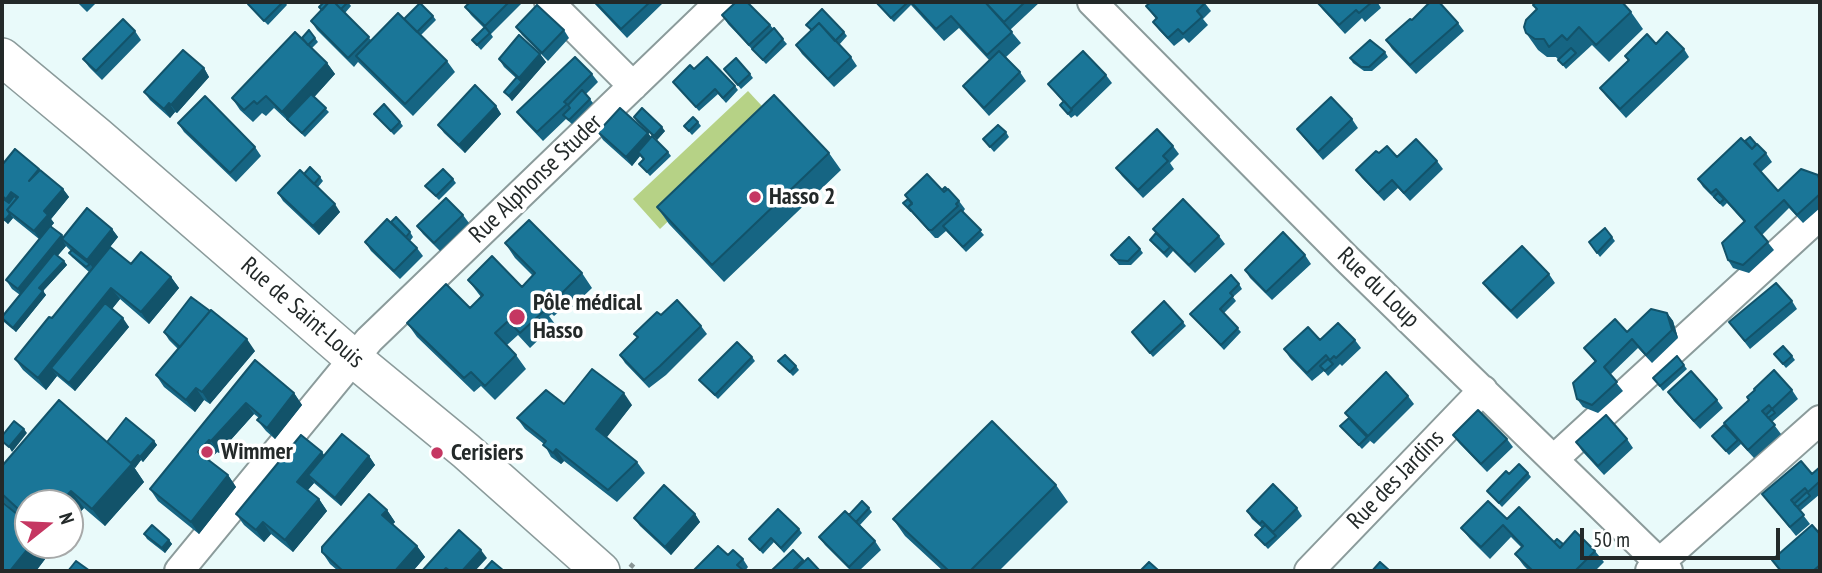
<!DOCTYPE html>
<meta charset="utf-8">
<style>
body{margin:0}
#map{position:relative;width:1822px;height:573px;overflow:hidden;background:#e9fafa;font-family:"PT Sans Narrow",sans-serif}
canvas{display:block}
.frame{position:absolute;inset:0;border:4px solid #232929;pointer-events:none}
.north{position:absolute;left:14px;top:489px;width:70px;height:70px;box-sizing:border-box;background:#fff;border:2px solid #a7a9a9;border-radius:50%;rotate:72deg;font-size:19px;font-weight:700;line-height:28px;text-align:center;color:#232929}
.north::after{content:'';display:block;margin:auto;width:24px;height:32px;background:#c53762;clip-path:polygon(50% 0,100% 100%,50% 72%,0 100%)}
.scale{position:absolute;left:1580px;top:528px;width:200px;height:32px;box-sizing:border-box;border:4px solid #232929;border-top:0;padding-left:9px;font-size:21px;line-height:24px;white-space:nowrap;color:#232929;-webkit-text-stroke:5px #fff;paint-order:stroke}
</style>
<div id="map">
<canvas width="1822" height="573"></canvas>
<div class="frame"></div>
<div class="north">N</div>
<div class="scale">50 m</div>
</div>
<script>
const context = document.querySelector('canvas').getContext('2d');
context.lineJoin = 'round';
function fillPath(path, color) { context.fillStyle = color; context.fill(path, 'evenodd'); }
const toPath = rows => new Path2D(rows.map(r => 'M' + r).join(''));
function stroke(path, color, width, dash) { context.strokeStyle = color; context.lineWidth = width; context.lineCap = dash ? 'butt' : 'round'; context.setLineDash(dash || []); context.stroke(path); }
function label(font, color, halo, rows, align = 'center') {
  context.font = font + ' "PT Sans Narrow",sans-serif'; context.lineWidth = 7; context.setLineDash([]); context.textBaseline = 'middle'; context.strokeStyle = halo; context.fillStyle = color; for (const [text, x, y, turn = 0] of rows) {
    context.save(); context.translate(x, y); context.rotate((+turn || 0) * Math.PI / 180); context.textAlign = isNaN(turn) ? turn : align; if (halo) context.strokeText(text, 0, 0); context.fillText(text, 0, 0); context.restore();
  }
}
fillPath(toPath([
 [748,91,775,120,660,229,633,199]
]), '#b6d286');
const minor = toPath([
 [549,2,633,86],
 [1092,2,1347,259,1668,571],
 [1554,459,1820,215],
 [179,571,369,340,720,2],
 [1309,571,1483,390],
 [1650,571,1820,420]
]);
const major = toPath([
 [2,57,97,136,353,358,466,451,601,571]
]);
stroke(minor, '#8b9b9b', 32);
stroke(major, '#8b9b9b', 40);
stroke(toPath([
 [630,564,638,571]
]), '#8a9696', 4.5, [5, 5]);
stroke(minor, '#fff', 28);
stroke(major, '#fff', 37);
fillPath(toPath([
 [77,2,97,2,87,12],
 [250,2,285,2,287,5,268,25,251,8,248,4],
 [348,2,351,6,345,13,371,40,404,19,433,16,436,20,421,35,447,61,455,72,413,116,358,62,354,67,317,30,311,21,321,10,319,7],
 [470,2,523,2,491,34,493,37,481,50,472,40,484,28,471,15,465,7],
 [593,2,661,2,663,3,627,38],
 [875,2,1040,2,1010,30,1021,43,1006,57,1020,72,1026,81,989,116,969,94,963,86,989,60,959,28,944,41,911,5,894,22],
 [1204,2,1211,11,1203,19,1208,25,1189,43,1184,38,1174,46,1159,30,1153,22,1156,19,1146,6],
 [1317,2,1379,2,1378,3,1381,8,1365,22,1362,18,1345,34,1323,10],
 [1533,5,1631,12,1643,29,1609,62,1592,45,1566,69,1556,57,1547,57,1538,50,1526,33,1536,9],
 [722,15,770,25,787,44,766,64,728,24],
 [1458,23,1464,31,1416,74,1392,49,1386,40],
 [806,25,844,32,847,36,839,45,851,57,857,66,834,87,802,54,796,45,811,31],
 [516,27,564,30,569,38,548,61,522,35],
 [135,31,141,40,102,80,89,67,83,59],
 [301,38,315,38,318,42,312,48,327,63,335,74,314,97,329,112,305,137,274,108,266,116,262,113,253,122,240,110,232,98],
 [1656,44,1684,49,1689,57,1626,118,1606,96,1600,88,1628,61,1625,56],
 [1385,52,1388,57,1372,71,1364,71,1353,63,1350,58],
 [540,54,546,62,512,101,504,92,516,78,504,67,499,59],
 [204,68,209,77,177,113,175,112,170,118,150,100,144,92],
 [694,69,735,86,738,90,726,103,718,94,699,111,673,82],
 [724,69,750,74,753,78,741,89],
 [592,74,598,82,586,94,593,103,572,124,566,119,543,141,523,120,517,112],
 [1106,75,1112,83,1077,117,1075,115,1071,118,1060,105,1063,102,1048,84],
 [496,106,501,114,465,153,444,133,438,125],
 [374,114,400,122,403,126,394,135],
 [634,117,665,131,657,140,637,122],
 [1352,119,1358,128,1323,160,1303,137,1297,129],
 [698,122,701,126,692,135,684,126],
 [178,123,255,147,261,156,236,182,184,132],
 [598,132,648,133,651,137,668,152,671,156,650,176,639,164,643,159,640,156,632,166,603,140],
 [1006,132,1009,137,994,152,983,139],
 [1745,141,1766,153,1772,162,1761,172,1778,191,1820,179,1820,208,1803,223,1789,208,1762,235,1774,250,1749,273,1733,268,1728,260,1744,222,1727,203,1723,207,1703,187,1698,179],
 [1173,146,1179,154,1170,163,1174,169,1143,198,1122,176,1116,168],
 [829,153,841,170,724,282,669,224,657,207],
 [1379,153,1397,157,1437,161,1443,169,1410,201,1398,188,1384,201,1362,178,1356,170],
 [2,165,40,170,63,189,69,197,51,219,54,223,51,226,63,237,112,229,118,237,94,267,131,264,171,277,179,288,149,324,120,299,112,309,129,327,75,391,57,376,46,390,23,370,15,359,52,318,93,268,89,272,72,257,69,253,71,251,66,246,57,256,64,261,67,265,43,291,46,295,16,332,4,322,2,319,20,295,12,289,6,280,39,239,13,218,8,224,2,219],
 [320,177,323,181,318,187,340,212,319,235,283,201,278,193],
 [453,179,456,183,439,200,425,186],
 [959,201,965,209,963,212,984,235,966,252,946,231,938,238,935,238,903,203],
 [463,215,469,223,440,251,423,234,417,226],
 [391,222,410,232,413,237,410,241,417,248,423,256,400,279,371,251,365,242],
 [1605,228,1615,241,1600,257,1589,242],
 [1153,229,1219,236,1225,244,1195,273,1173,251,1167,258,1153,244,1150,240,1156,233],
 [505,243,582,273,592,288,568,311,561,304,558,308,560,311,554,316,552,314,549,316,555,324,530,348,518,335,507,345,516,355,526,369,495,400,481,386,474,392,417,337,407,323,470,308,481,297,468,280,522,287,533,276,515,258],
 [1140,249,1143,253,1131,265,1119,265,1111,255],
 [1305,255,1311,264,1272,300,1250,278,1245,270],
 [1549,274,1555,283,1517,319,1489,291,1483,283],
 [1239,284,1242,289,1233,297,1236,301,1224,313,1241,332,1224,350,1190,314],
 [1792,301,1797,309,1750,349,1729,322],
 [1667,313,1673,321,1678,338,1652,363,1638,348,1610,375,1623,391,1598,413,1583,407,1577,399,1595,362,1584,348,1627,332],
 [661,315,701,326,707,334,666,375,649,388,625,363,620,355,637,338,634,334],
 [1183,322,1186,326,1153,357,1132,332],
 [164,332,255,351,210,404,204,400,195,412,164,387,156,375,178,349,169,340],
 [1320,340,1355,340,1361,348,1342,366,1340,364,1328,376,1324,371,1312,381,1290,358,1284,349],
 [1774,354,1792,356,1795,360,1786,368],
 [1677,356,1687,369,1663,391,1653,378],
 [752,357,755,361,718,399,699,380],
 [255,360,294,393,302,405,275,439,266,431,257,420,259,418,254,414,219,453,217,452,209,460,228,475,236,487,199,534,158,501,150,489],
 [778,361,796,366,799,370,793,376],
 [1792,390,1798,399,1772,422,1781,434,1754,458,1741,444,1729,455,1712,436],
 [1668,392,1717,400,1723,408,1700,429,1674,401],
 [1408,396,1414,404,1374,444,1369,440,1370,441,1362,449,1340,426,1349,418,1345,413],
 [564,404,632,405,606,437,637,462,645,473,617,502,564,461,561,464,551,457,544,444,525,429,517,418],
 [1453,435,1507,439,1513,447,1487,472,1459,443],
 [1627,439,1633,448,1604,475,1582,451,1576,442],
 [154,441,157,445,143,462,141,460,135,468,133,466,144,482,105,526,84,508,70,523,70,503,28,503,28,545,49,545,52,550,36,571,2,571,17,514,2,501,2,466,107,442],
 [324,456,369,456,375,465,341,506,314,483,308,490,319,499,327,511,293,552,271,534,264,542,244,525,236,514],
 [1820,467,1820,494,1800,511,1810,524,1796,536,1762,494,1812,474],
 [1528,473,1531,477,1502,507,1487,491,1509,474],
 [1056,485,1068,502,999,571,943,571,905,536,893,519],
 [869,508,872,512,860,525,875,541,881,550,859,571,851,571,825,545,819,537,849,515],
 [1297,508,1302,516,1268,549,1255,535,1262,528,1252,519,1247,511],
 [387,510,395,522,393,524,417,546,425,557,413,571,338,571,330,564,322,552],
 [695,514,700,522,671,555,640,526,634,518],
 [1507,519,1554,542,1595,551,1604,562,1595,571,1529,571,1524,566,1515,554,1522,548,1511,537,1490,559,1470,539,1461,528],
 [799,529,802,533,784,553,774,542,763,554,749,539],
 [144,534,169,540,172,544,165,553,147,539],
 [1820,534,1820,571,1780,571,1772,560],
 [728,555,743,559,748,567,745,571,693,571]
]), '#166583');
fillPath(toPath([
 [540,54,546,62,512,101,509,96,522,82,519,78],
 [327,63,335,74,291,123,282,112],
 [204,68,209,77,177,113,171,105],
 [169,103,175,112,170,118,164,109],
 [496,106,501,114,465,153,459,145],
 [662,127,665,131,657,140,654,136],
 [648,133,654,142,638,152,640,156,632,166,626,157],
 [63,189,69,197,51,219,54,223,40,240,34,231,44,211],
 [11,192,17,200,12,208,6,199],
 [335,204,340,212,319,235,313,226],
 [10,214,13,218,8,224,5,220],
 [112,229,118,237,93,268,87,260],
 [62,235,68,243,62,239,66,246,23,297,18,289],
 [64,261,67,265,43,291,46,295,16,332,13,328,39,288],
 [171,277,179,288,149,324,141,312],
 [111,288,120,299,59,374,51,368,57,376,46,390,38,378],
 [1667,313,1673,321,1678,338,1672,330],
 [123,318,129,327,75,391,69,383],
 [247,339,255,351,210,404,202,392],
 [196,388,204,400,195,412,186,400],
 [294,393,302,405,275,439,267,428],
 [624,393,632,405,604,441,596,429],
 [246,403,254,414,219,453,211,441],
 [24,429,27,433,12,452,9,447],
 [209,440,217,452,207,463,198,452],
 [154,441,157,445,143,462,140,457],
 [556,449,564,461,561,464,553,453],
 [322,452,330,463,308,475,314,483,305,493,297,482],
 [138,455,141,460,135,468,131,463],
 [369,456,375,465,341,506,335,498],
 [132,464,144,482,105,526,92,509],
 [228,475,236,487,199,534,191,522],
 [71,491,84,508,70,523,70,503,60,503],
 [319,499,327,511,293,552,285,540],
 [387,510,395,522,391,526,382,515],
 [695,514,700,522,671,555,665,547],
 [263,522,271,534,264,542,256,530],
 [169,540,172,544,165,553,162,548],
 [31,545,49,545,52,550,36,571,10,571],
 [417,546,425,557,413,571,395,571],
 [481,550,487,558,475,571,462,571]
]), '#12536a');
const building = toPath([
 [250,2,283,2,264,21,248,4,250,2],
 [324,2,329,2,322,10,319,7,324,2],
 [329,2,334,2,369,37,348,58,311,21,329,2],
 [336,2,348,2,341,9,335,3,336,2],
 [470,2,509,2,485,26,465,7,470,2],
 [595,2,650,2,621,29,595,2],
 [736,2,747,2,770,25,749,45,722,15,736,2],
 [876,2,908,2,891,18,876,2],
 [911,2,985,2,1012,32,987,55,951,16,936,29,911,2],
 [985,2,1025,2,1004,22,985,2],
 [1151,2,1204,2,1205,3,1197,11,1202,17,1183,34,1178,29,1168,38,1153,22,1157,18,1146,6,1151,2],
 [1317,2,1372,2,1359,13,1356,10,1339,25,1317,2],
 [1430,2,1439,2,1458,23,1410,65,1386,40,1410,19,1412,20,1430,2],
 [1536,2,1622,2,1631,12,1596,45,1579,27,1567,40,1562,35,1549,47,1544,39,1535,39,1526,33,1524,27,1526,20,1537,9,1533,5,1536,2],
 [420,3,433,16,417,32,404,19,420,3],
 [537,5,564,30,542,53,516,27,537,5],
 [822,9,844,32,835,41,819,23,812,30,806,25,822,9],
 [398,13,447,61,405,104,356,56,398,13],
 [123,19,135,31,96,71,83,59,123,19],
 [819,23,851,57,828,79,796,45,819,23],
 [485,27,490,33,477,45,472,40,485,27],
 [774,28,783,39,763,60,752,49,774,28],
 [309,30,315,38,308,45,302,38,309,30],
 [295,32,327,63,282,112,266,96,257,104,254,101,244,110,232,98,295,32],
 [1667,32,1684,49,1620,109,1600,88,1629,60,1625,56,1647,34,1656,44,1667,32],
 [519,35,540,54,519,78,499,59,519,35],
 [1370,40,1385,52,1369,67,1361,67,1350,58,1370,40],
 [1571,48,1576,53,1563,65,1558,60,1571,48],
 [183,50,204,68,171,105,169,103,164,109,144,92,183,50],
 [999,51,1020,72,984,108,963,86,999,51],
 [1083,51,1106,75,1071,109,1048,84,1083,51],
 [575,57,592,74,564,102,567,104,537,132,517,112,575,57],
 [707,57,735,86,723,98,715,89,696,107,673,82,690,65,694,69,707,57],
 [736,58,750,74,738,85,724,69,736,58],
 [517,77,522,82,509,96,504,92,517,77],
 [475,85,496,106,459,145,438,125,475,85],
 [582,90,590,99,569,120,563,115,570,108,568,105,582,90],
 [311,94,326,108,302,133,287,119,311,94],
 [774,95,829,153,712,265,657,207,774,95],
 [205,96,255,147,230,173,178,123,205,96],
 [1331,97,1352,119,1318,152,1297,129,1331,97],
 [1064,101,1072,110,1068,114,1060,105,1064,101],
 [384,104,400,122,391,131,374,114,384,104],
 [620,108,648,133,626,157,598,132,620,108],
 [642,108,662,127,654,136,634,117,642,108],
 [693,117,698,122,689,131,684,126,693,117],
 [998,125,1006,132,990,147,983,139,998,125],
 [1157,129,1173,146,1163,156,1168,161,1138,190,1116,168,1157,129],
 [652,136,668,152,647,172,639,164,644,159,638,152,652,136],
 [1750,137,1756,144,1752,149,1745,141,1750,137],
 [1741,138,1752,149,1757,144,1766,153,1754,164,1778,191,1801,169,1818,175,1820,182,1820,194,1797,215,1784,200,1755,227,1768,242,1743,265,1728,260,1722,243,1745,221,1716,189,1711,193,1698,179,1741,138],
 [1416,139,1437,161,1404,193,1392,180,1378,193,1356,170,1376,151,1379,153,1387,146,1397,157,1416,139],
 [15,149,39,169,29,181,40,170,63,189,44,211,48,215,34,231,7,210,18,197,11,192,6,199,2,196,2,165,15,149],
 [310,167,320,177,314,184,304,174,310,167],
 [443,169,453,179,436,196,425,186,443,169],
 [300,170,335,204,313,226,278,193,300,170],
 [927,174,944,192,948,189,959,201,956,204,958,206,932,230,929,230,908,207,912,203,905,195,927,174],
 [945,187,947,189,944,192,942,190,945,187],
 [1718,193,1724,199,1720,203,1714,197,1718,193],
 [14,196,17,198,7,210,10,214,5,220,2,217,2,198,9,203,14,196],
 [446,198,463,215,434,243,417,226,446,198],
 [908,199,912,204,908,207,911,211,903,203,908,199],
 [1183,199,1219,236,1189,265,1153,229,1183,199],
 [87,208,112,229,87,260,62,239,87,208],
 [961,210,981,230,963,247,943,226,961,210],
 [396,217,410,232,406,237,391,222,396,217],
 [387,219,417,248,394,271,365,242,387,219],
 [529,220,582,273,558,297,551,290,547,294,550,297,544,302,542,300,538,303,545,310,520,333,508,321,495,333,516,355,485,386,471,372,464,378,407,323,446,284,470,308,483,295,468,280,492,256,522,287,535,273,505,243,529,220],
 [50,226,62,235,18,289,6,280,50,226],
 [1605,228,1612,237,1597,253,1589,242,1605,228],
 [1283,232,1305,255,1266,292,1245,270,1283,232],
 [1156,233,1170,247,1164,253,1150,240,1156,233],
 [1129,237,1140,249,1128,261,1116,260,1111,255,1129,237],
 [1522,246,1549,274,1511,311,1483,283,1522,246],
 [110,247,131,264,141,252,171,277,141,312,111,288,38,378,15,359,49,317,52,318,110,247],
 [72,250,90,264,86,267,69,253,72,250],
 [54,253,64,261,39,288,43,291,13,328,2,318,2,317,54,253],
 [1231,275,1239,284,1230,293,1233,296,1220,309,1238,328,1221,345,1190,314,1231,275],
 [1776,283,1792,301,1745,341,1729,322,1776,283],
 [191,297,210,311,180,347,164,332,191,297],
 [677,300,701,326,660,366,644,380,620,355,638,337,634,334,657,312,661,315,677,300],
 [1164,301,1183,322,1150,353,1132,332,1164,301],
 [105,303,123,318,69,383,51,368,105,303],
 [1651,309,1667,313,1672,330,1646,355,1632,339,1604,367,1617,382,1592,405,1577,399,1573,383,1596,361,1584,348,1615,319,1627,332,1651,309],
 [211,310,247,339,202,392,196,388,186,400,156,375,211,310],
 [1338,323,1355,340,1336,358,1334,356,1330,360,1326,355,1307,373,1284,349,1308,327,1320,340,1338,323],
 [737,342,752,357,715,395,699,380,737,342],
 [1783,346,1792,356,1783,364,1774,354,1783,346],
 [785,355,796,366,790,372,778,361,785,355],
 [1677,356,1684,365,1660,386,1653,378,1677,356],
 [1328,359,1333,364,1325,371,1320,366,1328,359],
 [255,360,294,393,267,428,257,420,261,416,246,403,211,441,209,440,198,452,228,475,191,522,150,489,255,360],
 [592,369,624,393,596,429,637,462,608,490,556,449,553,453,543,445,546,441,517,418,546,390,564,404,592,369],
 [1774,370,1792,390,1772,409,1769,405,1762,411,1775,425,1748,450,1724,423,1749,400,1747,397,1755,390,1754,389,1774,370],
 [1691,371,1717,400,1694,421,1668,392,1691,371],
 [1386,372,1408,396,1368,436,1345,413,1386,372],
 [59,400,132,464,92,509,71,491,60,503,28,503,28,518,2,494,2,466,59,400],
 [1772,409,1775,413,1768,418,1766,415,1772,409],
 [1478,410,1507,439,1481,464,1453,435,1478,410],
 [1606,415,1627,439,1598,466,1576,442,1606,415],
 [126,418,154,441,140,457,138,455,131,463,107,442,126,418],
 [1349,418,1367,437,1359,445,1340,426,1349,418],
 [14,421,24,429,9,447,2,441,2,436,14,421],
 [992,421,1056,485,970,571,949,571,893,519,992,421],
 [1724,425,1738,440,1726,451,1712,436,1724,425],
 [342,434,369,456,335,498,308,475,342,434],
 [301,435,322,452,297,482,319,499,285,540,263,522,256,530,236,514,301,435],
 [1801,461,1812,474,1820,467,1820,484,1819,482,1808,492,1805,488,1791,500,1804,515,1790,527,1762,494,1801,461],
 [1519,464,1528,473,1499,503,1487,491,1506,471,1509,474,1519,464],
 [1273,484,1297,508,1273,532,1262,521,1260,524,1247,511,1273,484],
 [664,485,695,514,665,547,634,518,664,485],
 [1807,492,1810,496,1797,507,1794,504,1807,492],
 [369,494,387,510,382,515,417,546,395,571,343,571,322,552,322,547,369,494],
 [862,501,869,508,856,522,849,515,862,501],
 [1488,501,1507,519,1519,507,1560,548,1575,531,1595,551,1575,571,1533,571,1515,554,1523,546,1503,525,1481,547,1461,528,1488,501],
 [2,502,28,523,28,545,31,545,10,571,2,571,2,502],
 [778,509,799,529,781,548,771,538,760,550,749,539,778,509],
 [845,511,875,541,849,567,819,537,845,511],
 [152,525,169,540,162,548,144,534,152,525],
 [1265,525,1276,536,1265,545,1255,535,1265,525],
 [1812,525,1820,534,1820,565,1813,571,1781,571,1772,560,1812,525],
 [459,530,481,550,462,571,450,571,446,568,443,571,422,571,459,530],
 [1557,539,1563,544,1560,548,1554,542,1557,539],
 [718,546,728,555,733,550,743,559,737,565,744,571,693,571,718,546],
 [793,550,803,560,792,571,771,571,793,550],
 [808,558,820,571,794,571,808,558],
 [76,561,90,571,68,571,76,561],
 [492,561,504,571,483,571,492,561],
 [1149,562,1158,570,1157,571,1140,571,1149,562],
 [1380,562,1390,571,1372,571,1380,562]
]);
fillPath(building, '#1a7698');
stroke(building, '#12536a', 2);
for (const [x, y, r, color] of [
 [755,197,7,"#c53762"],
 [517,317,9,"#c53762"],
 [207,452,7,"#c53762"],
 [437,453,7,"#c53762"]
]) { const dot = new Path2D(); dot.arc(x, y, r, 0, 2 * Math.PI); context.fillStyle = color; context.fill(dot); stroke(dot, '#fff', 2.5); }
label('24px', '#232929', '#fff', [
 ["Rue Alphonse Studer",536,179,-44],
 ["Rue du Loup",1378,288,44],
 ["Rue de Saint-Louis",302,313,41],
 ["Rue des Jardins",1396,480,-46]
]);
label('bold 24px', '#232929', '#fff', [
 ["Hasso 2",769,197],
 ["Pôle médical",533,303],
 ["Hasso",533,331],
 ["Wimmer",221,452],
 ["Cerisiers",451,453]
], 'left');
</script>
